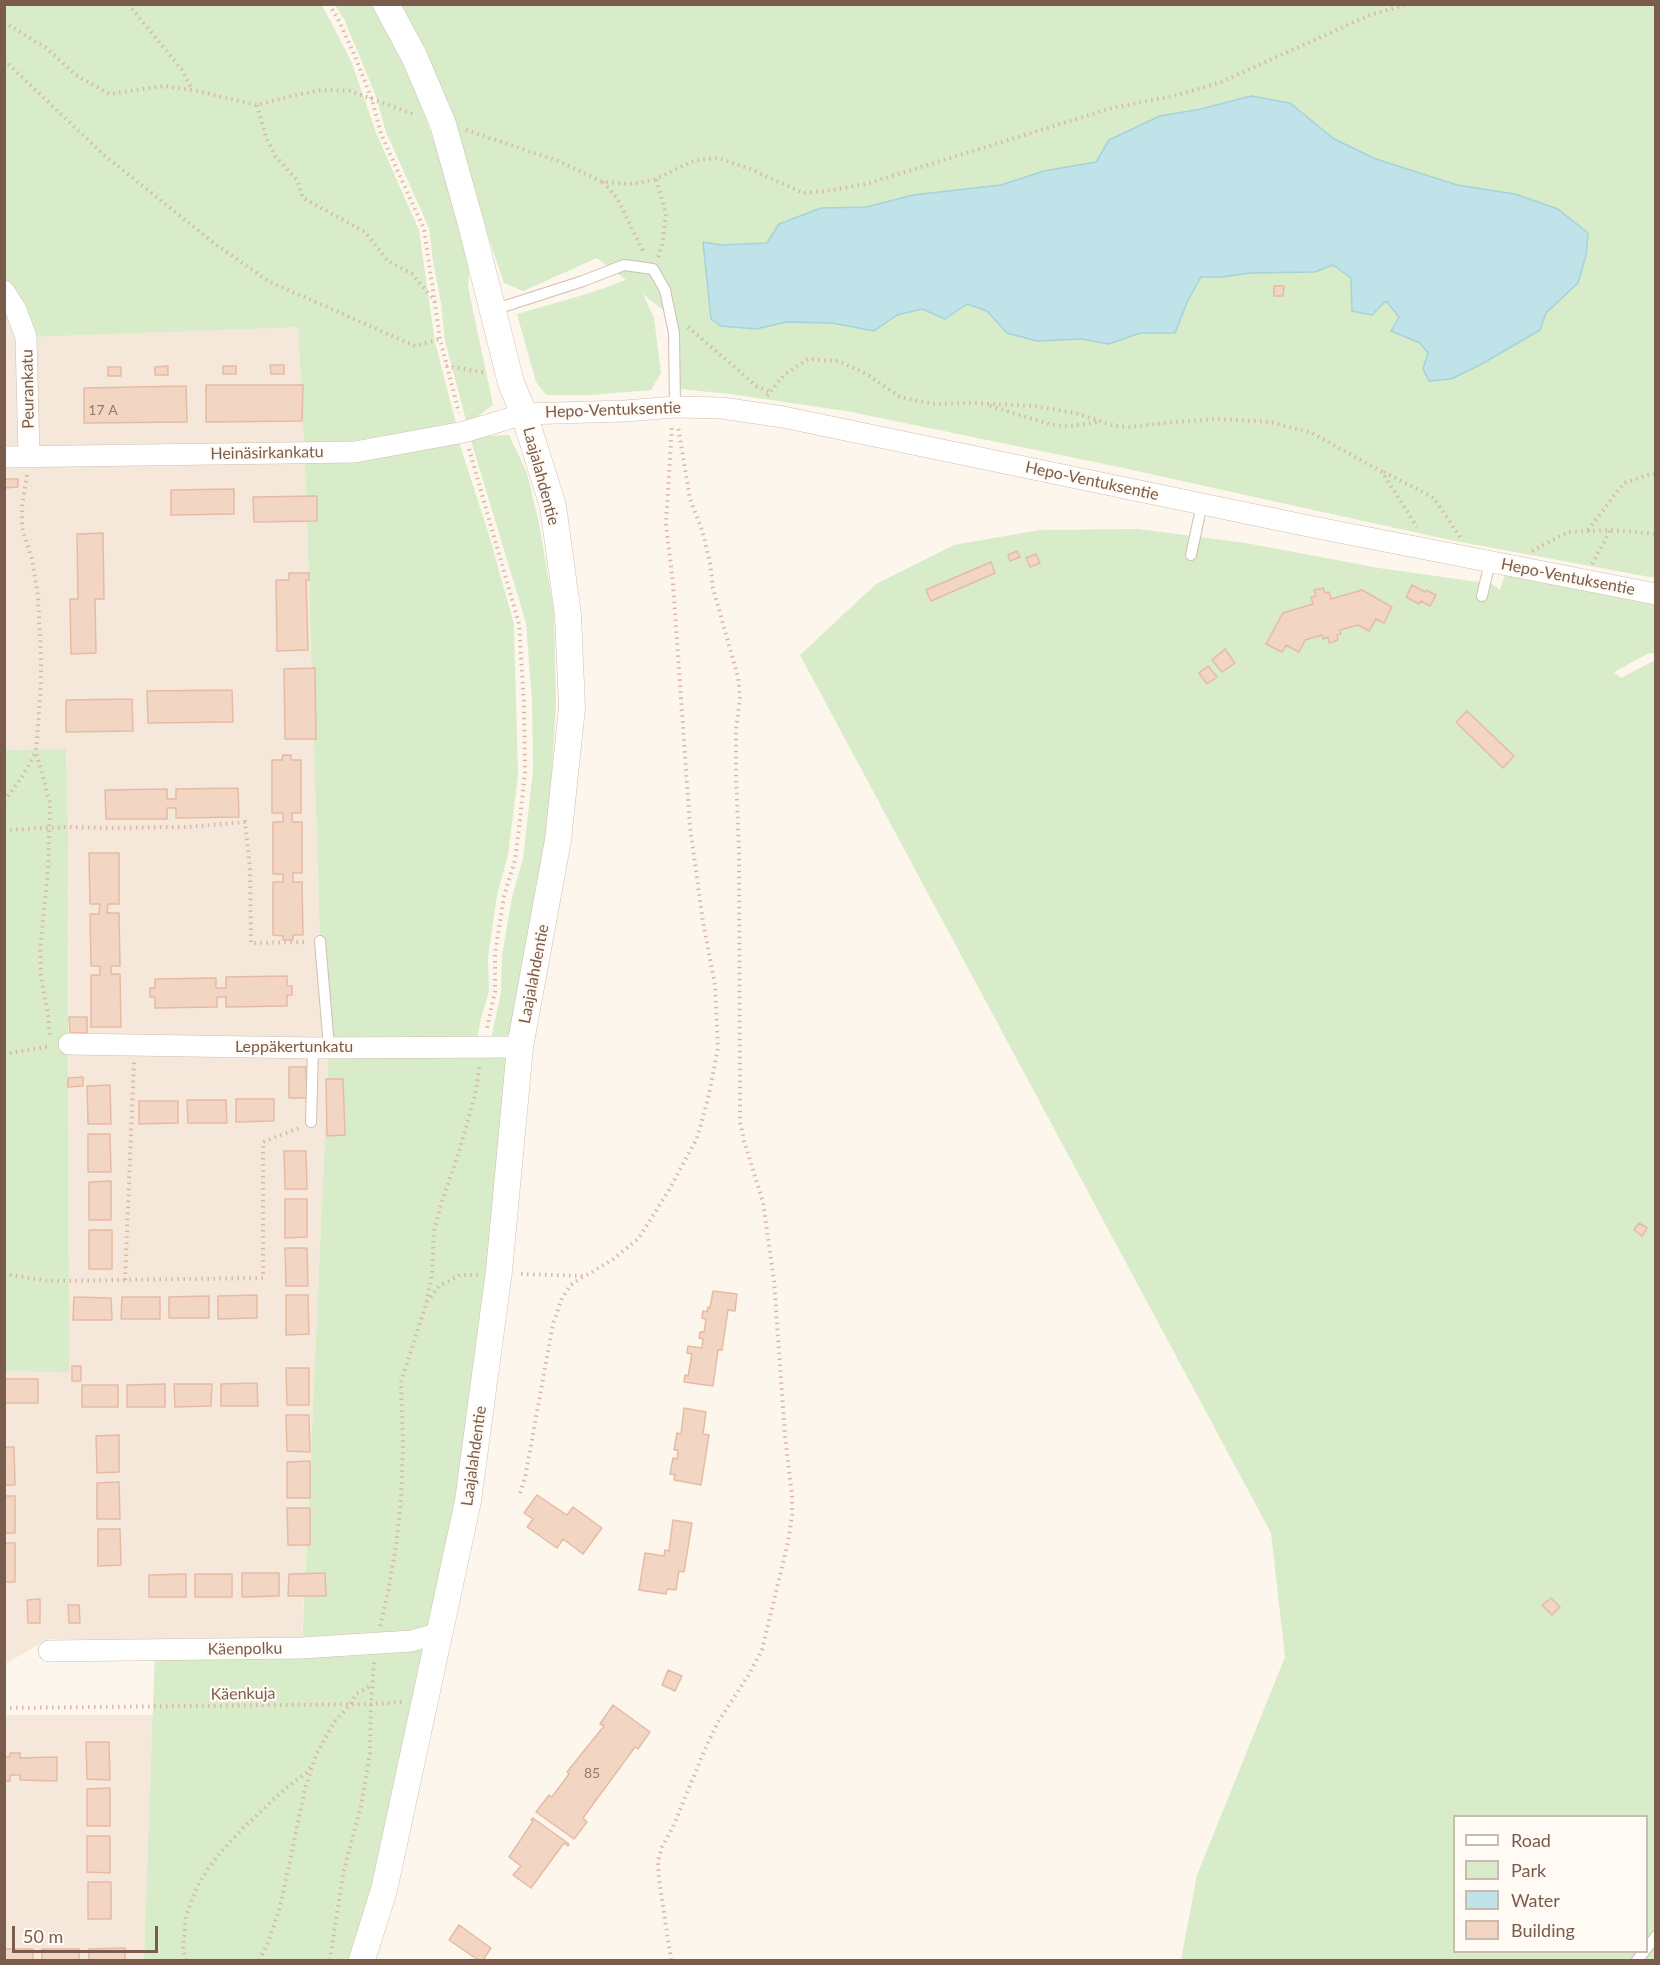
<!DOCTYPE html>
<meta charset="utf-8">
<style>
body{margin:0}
#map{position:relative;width:1660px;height:1965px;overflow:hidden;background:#fdf6ec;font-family:Lato,sans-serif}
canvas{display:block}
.frame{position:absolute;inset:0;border:6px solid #7a5c4d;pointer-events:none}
.legend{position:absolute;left:1453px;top:1815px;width:195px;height:138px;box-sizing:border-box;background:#fffaf3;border:2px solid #cabbb1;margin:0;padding:8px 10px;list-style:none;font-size:18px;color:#7a5c4d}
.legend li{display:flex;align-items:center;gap:12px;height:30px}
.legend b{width:30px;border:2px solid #cabbb1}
.scale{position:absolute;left:12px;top:1926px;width:146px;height:27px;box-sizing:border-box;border:3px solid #7a5c4d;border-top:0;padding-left:8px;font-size:18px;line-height:21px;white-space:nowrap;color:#7a5c4d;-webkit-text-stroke:4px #fffaf3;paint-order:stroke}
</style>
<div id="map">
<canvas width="1660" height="1965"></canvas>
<div class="frame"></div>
<ul class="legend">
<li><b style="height:8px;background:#fff"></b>Road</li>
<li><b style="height:16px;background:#d8ecc9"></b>Park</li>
<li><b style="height:16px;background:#bfe3e8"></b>Water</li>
<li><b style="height:16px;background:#f3d5c3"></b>Building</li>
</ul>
<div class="scale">50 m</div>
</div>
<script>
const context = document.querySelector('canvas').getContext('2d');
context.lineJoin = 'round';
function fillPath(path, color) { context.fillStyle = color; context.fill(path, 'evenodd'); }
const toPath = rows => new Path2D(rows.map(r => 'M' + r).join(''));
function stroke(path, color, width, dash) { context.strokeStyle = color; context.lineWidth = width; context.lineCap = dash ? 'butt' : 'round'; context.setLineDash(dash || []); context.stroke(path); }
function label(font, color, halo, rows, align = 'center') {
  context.font = font + ' Lato,sans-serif'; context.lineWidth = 4.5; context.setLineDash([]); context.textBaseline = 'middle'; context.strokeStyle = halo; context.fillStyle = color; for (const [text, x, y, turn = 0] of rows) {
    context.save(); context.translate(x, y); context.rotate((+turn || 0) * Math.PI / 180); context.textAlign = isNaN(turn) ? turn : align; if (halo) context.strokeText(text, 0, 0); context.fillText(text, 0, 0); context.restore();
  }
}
fillPath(toPath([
 [4,305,18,339,23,450,5,450],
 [298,326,304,444,37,449,33,337],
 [305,460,320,941,329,1038,69,1035,68,827,66,749,5,750,4,466],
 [69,1053,329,1056,302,1639,154,1641,48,1639,5,1664,5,1371,69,1371],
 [4,1715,154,1715,144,1960,5,1960]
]), '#f5e8da');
fillPath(toPath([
 [4,5,322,5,351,61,377,135,419,230,435,342,456,423,353,441,304,444,298,327,33,337,23,307,5,280],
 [335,5,374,5,405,60,449,184,470,264,468,287,493,405,467,424,445,341,441,303,433,261,429,228,386,132,376,97,359,55,344,19],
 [399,5,1655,5,1655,578,1450,540,1114,466,846,411,730,394,680,389,672,317,643,294,654,318,661,373,651,390,591,395,546,395,536,382,517,314,590,293,626,280,597,258,523,291,504,283,447,115],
 [509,435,527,473,539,524,554,611,556,706,548,831,513,1034,491,1039,501,993,502,955,512,897,523,859,533,770,532,702,526,623,470,437],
 [459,442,489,535,514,624,518,776,508,855,497,895,488,957,489,991,480,1022,477,1041,329,1038,320,941,305,460],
 [1138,529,1246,543,1379,568,1492,584,1500,590,1508,565,1655,594,1655,654,1649,653,1614,672,1621,678,1653,661,1655,662,1655,1960,1181,1960,1197,1875,1285,1657,1271,1533,800,655,876,584,954,545,1039,530],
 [1454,1816,1646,1816,1646,1952,1454,1952],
 [66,749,68,827,69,1372,5,1371,4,750],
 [329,1047,520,1047,468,1501,362,1960,144,1960,155,1651,302,1648]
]), '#d8ecc9');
const water = toPath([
 [1251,96,1290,103,1334,139,1376,159,1457,185,1515,194,1558,209,1588,233,1586,255,1578,283,1546,313,1540,330,1480,365,1451,379,1429,381,1423,369,1428,353,1420,343,1391,331,1399,317,1386,301,1372,315,1352,311,1351,278,1333,265,1315,272,1250,273,1223,277,1201,277,1188,300,1175,333,1140,333,1109,344,1081,339,1037,341,1007,333,987,311,967,304,945,319,922,309,897,315,874,331,832,323,786,322,756,329,721,326,711,319,703,242,722,245,767,243,779,224,821,208,867,207,913,195,1001,185,1044,171,1096,162,1109,140,1160,116,1201,109,1251,96]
]);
fillPath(water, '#bfe3e8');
stroke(water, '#a5d3da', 1.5);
const building = toPath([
 [1274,286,1284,286,1283,296,1274,296,1274,286],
 [270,365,284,365,284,374,271,374,270,365],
 [168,366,168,375,155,375,155,367,168,366],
 [223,366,236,366,236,374,223,374,223,366],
 [108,367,121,367,121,376,108,376,108,367],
 [206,385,303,385,302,421,206,422,206,385],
 [186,386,187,422,84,423,84,388,186,386],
 [4,479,18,479,18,487,4,488,4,479],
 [234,489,234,514,171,515,171,490,234,489],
 [317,496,317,521,254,522,253,497,317,496],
 [103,533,104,599,95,599,96,653,71,654,70,599,78,599,77,534,103,533],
 [1017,551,1020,557,1010,561,1008,555,1017,551],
 [1036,554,1040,563,1030,567,1026,558,1036,554],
 [991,562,995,573,931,601,926,590,991,562],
 [289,573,309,573,309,580,306,580,308,650,277,651,276,580,289,580,289,573],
 [1412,585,1425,592,1426,590,1436,595,1430,606,1421,601,1419,604,1406,597,1412,585],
 [1323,588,1325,593,1329,592,1331,599,1362,590,1392,607,1384,623,1376,619,1369,631,1358,625,1340,630,1341,634,1337,635,1338,640,1329,643,1328,637,1323,639,1322,635,1305,640,1299,652,1286,645,1282,652,1266,644,1283,613,1313,604,1311,597,1316,596,1314,590,1323,588],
 [1225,649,1235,663,1222,672,1212,660,1225,649],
 [1208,666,1217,677,1207,684,1199,673,1208,666],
 [315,668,316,739,285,739,284,669,315,668],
 [232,690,233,722,148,723,147,691,232,690],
 [132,699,133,731,66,732,66,700,132,699],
 [1467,711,1514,756,1503,768,1456,722,1467,711],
 [283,755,291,755,291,760,301,760,301,813,292,813,292,822,302,822,302,873,293,873,293,882,302,882,303,935,293,935,293,940,283,940,283,936,273,935,273,882,283,882,283,874,273,874,273,822,283,822,283,813,272,813,272,760,282,760,283,755],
 [238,788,239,817,176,818,176,808,167,808,167,819,106,819,105,790,167,789,167,799,176,799,176,789,238,788],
 [89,853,119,853,119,904,108,904,107,913,119,913,120,966,111,966,111,974,120,974,121,1027,91,1027,91,975,100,975,100,966,91,966,90,914,99,914,100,904,90,904,89,853],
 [287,976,287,986,292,986,292,995,287,995,287,1006,226,1007,226,997,217,997,217,1007,155,1008,155,997,150,997,150,988,155,988,155,979,216,978,216,988,226,988,226,977,287,976],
 [69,1017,87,1017,87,1033,70,1033,69,1017],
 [289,1067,306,1067,307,1098,289,1098,289,1067],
 [83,1077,83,1086,68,1087,68,1078,83,1077],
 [326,1079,343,1079,345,1135,327,1136,326,1079],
 [110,1085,111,1124,88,1124,87,1086,110,1085],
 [236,1099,274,1099,274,1121,236,1122,236,1099],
 [187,1100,226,1100,227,1123,188,1123,187,1100],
 [139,1101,178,1101,178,1123,139,1124,139,1101],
 [88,1134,110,1134,111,1172,88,1172,88,1134],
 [284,1151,306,1151,307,1189,285,1189,284,1151],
 [111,1181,111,1220,89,1220,89,1182,111,1181],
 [285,1199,307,1199,307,1237,285,1238,285,1199],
 [1639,1223,1647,1228,1642,1236,1634,1230,1639,1223],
 [89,1230,112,1230,112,1269,89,1269,89,1230],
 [285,1248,307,1248,308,1286,286,1286,285,1248],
 [713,1291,737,1294,735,1311,728,1310,722,1350,718,1350,713,1386,684,1382,685,1375,688,1376,692,1354,687,1353,688,1346,702,1348,703,1339,699,1338,700,1332,704,1332,706,1319,702,1318,703,1311,707,1312,708,1307,710,1308,713,1291],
 [257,1295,257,1318,218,1319,218,1296,257,1295],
 [286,1295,308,1295,309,1334,286,1335,286,1295],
 [209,1296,209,1318,169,1318,169,1297,209,1296],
 [74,1297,111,1298,112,1320,73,1320,74,1297],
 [122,1297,160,1297,160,1319,121,1319,122,1297],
 [72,1366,81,1366,81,1381,72,1381,72,1366],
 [286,1368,309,1368,309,1405,287,1405,286,1368],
 [4,1379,38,1379,38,1403,4,1403,4,1379],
 [257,1383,258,1406,221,1406,221,1384,257,1383],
 [165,1384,165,1407,127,1407,127,1385,165,1384],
 [174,1384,212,1384,211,1406,175,1407,174,1384],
 [82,1385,118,1385,118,1407,82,1407,82,1385],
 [684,1408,706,1412,703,1434,709,1435,701,1485,674,1480,675,1475,670,1474,673,1458,677,1459,678,1450,674,1450,677,1433,681,1434,684,1408],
 [286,1415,309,1415,310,1452,287,1451,286,1415],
 [119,1435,119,1472,97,1473,96,1436,119,1435],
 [4,1447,14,1447,15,1485,4,1485,4,1447],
 [310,1461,310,1498,287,1498,287,1462,310,1461],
 [119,1482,120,1519,97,1519,97,1483,119,1482],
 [537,1495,567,1515,573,1507,602,1528,583,1554,563,1539,557,1548,527,1527,533,1519,524,1513,537,1495],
 [4,1496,15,1496,15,1533,4,1533,4,1496],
 [287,1508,310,1508,310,1545,288,1545,287,1508],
 [673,1520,692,1523,684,1572,679,1571,676,1590,667,1589,666,1594,639,1590,645,1553,664,1556,665,1550,669,1551,673,1520],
 [98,1529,120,1529,121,1565,98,1566,98,1529],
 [4,1543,15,1543,15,1582,4,1582,4,1543],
 [242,1573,279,1573,279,1596,242,1597,242,1573],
 [325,1573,326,1596,288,1596,289,1574,325,1573],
 [186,1574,186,1597,149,1597,149,1575,186,1574],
 [195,1574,232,1574,232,1597,195,1597,195,1574],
 [1551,1598,1560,1607,1552,1615,1542,1605,1551,1598],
 [40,1599,40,1623,28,1623,27,1600,40,1599],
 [68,1605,79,1605,80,1623,69,1623,68,1605],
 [668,1670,682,1676,675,1691,662,1685,668,1670],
 [613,1705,650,1732,638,1749,635,1747,583,1818,587,1822,574,1839,536,1812,549,1795,552,1797,569,1774,567,1772,604,1726,600,1724,613,1705],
 [86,1742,109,1742,110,1780,87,1779,86,1742],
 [10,1753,20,1753,20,1758,57,1757,57,1781,20,1780,20,1775,10,1775,10,1781,4,1781,4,1757,10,1757,10,1753],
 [110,1788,110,1826,87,1826,87,1789,110,1788],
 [533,1818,569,1844,568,1846,564,1843,531,1888,513,1875,521,1866,509,1857,533,1821,531,1820,533,1818],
 [87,1836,110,1836,110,1873,87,1872,87,1836],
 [88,1882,111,1882,111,1919,88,1919,88,1882],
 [459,1925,491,1948,483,1960,478,1960,449,1940,459,1925],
 [125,1948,125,1960,89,1960,89,1949,125,1948],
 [4,1949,33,1949,33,1960,4,1960,4,1949],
 [42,1949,79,1949,79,1960,42,1960,42,1949]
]);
fillPath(building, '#f3d5c3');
stroke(building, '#e6bba3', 1.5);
const service = toPath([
 [493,310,583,281,624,265,653,269,665,290,674,333,675,407],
 [1191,555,1202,504],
 [1482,596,1490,562],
 [320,941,329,1047],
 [311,1122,313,1048],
 [1646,1949,1656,1936],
 [1637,1960,1644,1952]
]);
const minor = toPath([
 [4,291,16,310,26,337,29,457],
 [4,457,355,452,464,432,524,414,625,411,675,407,722,408,783,417,1313,527,1656,594],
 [69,1044,313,1048,520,1047],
 [49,1651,302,1648,411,1641,440,1633]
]);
const tertiary = toPath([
 [362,1960,384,1890,468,1501,499,1271,520,1047,558,840,572,708,568,615,553,506,524,414,511,383,471,224,443,124,414,56,386,4]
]);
stroke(service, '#d1beb0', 12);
stroke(minor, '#d1beb0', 22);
stroke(tertiary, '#d1beb0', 27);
stroke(toPath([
 [128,4,182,70,192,90],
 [329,4,339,21,355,56,372,100,381,134,424,229,440,339,459,413],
 [4,22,46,48,76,75,109,94,164,86,193,90,257,105,291,96,322,90,350,91,416,115],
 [4,60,104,155,214,243,268,281,415,346,440,339],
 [257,105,266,137,275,156,297,180,303,198,365,232,388,261,412,274,435,301],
 [466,130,558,161,603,182,632,184,656,179],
 [603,182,617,198,644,253],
 [658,257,662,245,666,214,656,179,695,160,719,158,755,171,803,193,827,191,866,184,1112,108,1178,95,1221,82,1370,15,1408,4],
 [688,327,746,377,756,386,770,392],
 [446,366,487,373],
 [767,396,785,374,808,359,839,361,868,375,900,397,933,404,974,403,1034,406,1075,413,1116,426,1131,427,1164,423,1217,419,1270,422,1312,433,1382,472,1417,527],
 [990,406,1053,425,1069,426,1099,422],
 [469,449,519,624,524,704,525,772,520,819,515,860,504,896,495,954,495,991,487,1028],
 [1384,472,1434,498,1460,537],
 [27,475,22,506,22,528,32,559,38,596,41,654,41,686,36,752,50,803,48,871,40,950,41,978,48,1014,50,1038],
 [1588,530,1624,483,1650,474,1656,474],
 [1532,551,1568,532,1611,530,1656,534],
 [1592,564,1610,531],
 [4,801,22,777,36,752],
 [4,830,68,827,103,828,188,827,245,822,250,869,251,943,308,942],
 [4,1054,51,1046],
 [4,1274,49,1281,263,1278,263,1142,299,1128],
 [521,1274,585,1276,612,1260,639,1238,669,1190,697,1138,708,1099,718,1048,715,985,703,922,690,827,673,583,666,524,672,425],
 [125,1280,134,1062],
 [427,1302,439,1286,460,1275,478,1275],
 [520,1493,525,1478,553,1324,562,1298,571,1285,584,1276],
 [380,1626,388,1592,396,1546,401,1499,403,1445,401,1382,426,1304,432,1274,434,1231,442,1201,459,1152,475,1095,480,1065],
 [4,1708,371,1704,403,1702],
 [186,1960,183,1950,186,1916,197,1887,208,1869,220,1853,245,1826,286,1788,306,1773,312,1765],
 [259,1960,268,1943,280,1907,305,1789,316,1755,335,1721,350,1705,356,1694,372,1685],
 [330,1960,343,1874,361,1806,370,1753,371,1704,374,1662],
 [671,1960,659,1879,658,1861,662,1847,673,1827,705,1749,718,1722,748,1676,762,1650,788,1542,792,1515,792,1496,785,1436,774,1281,763,1202,744,1141,740,1122,739,850,736,774,736,729,740,697,738,677,713,588,710,563,703,533,690,499,678,426]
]), '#d9b8a5', 4, [1.5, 4.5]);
stroke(service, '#fff', 10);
stroke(minor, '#fff', 21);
stroke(tertiary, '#fff', 26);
label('14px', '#987a6a', null, [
 ["17 A",103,410],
 ["85",592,1773]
]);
label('16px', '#7a5c4d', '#fffaf3', [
 ["Peurankatu",28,389,-91],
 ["Hepo-Ventuksentie",613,410,-2],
 ["Heinäsirkankatu",267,453,-1],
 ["Laajalahdentie",541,476,75],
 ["Hepo-Ventuksentie",1092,481,12],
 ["Hepo-Ventuksentie",1568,577,11],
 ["Laajalahdentie",534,974,-79],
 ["Leppäkertunkatu",294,1047],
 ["Laajalahdentie",474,1456,-82],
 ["Käenpolku",245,1649,-1],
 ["Käenkuja",243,1694,-1]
]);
</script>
